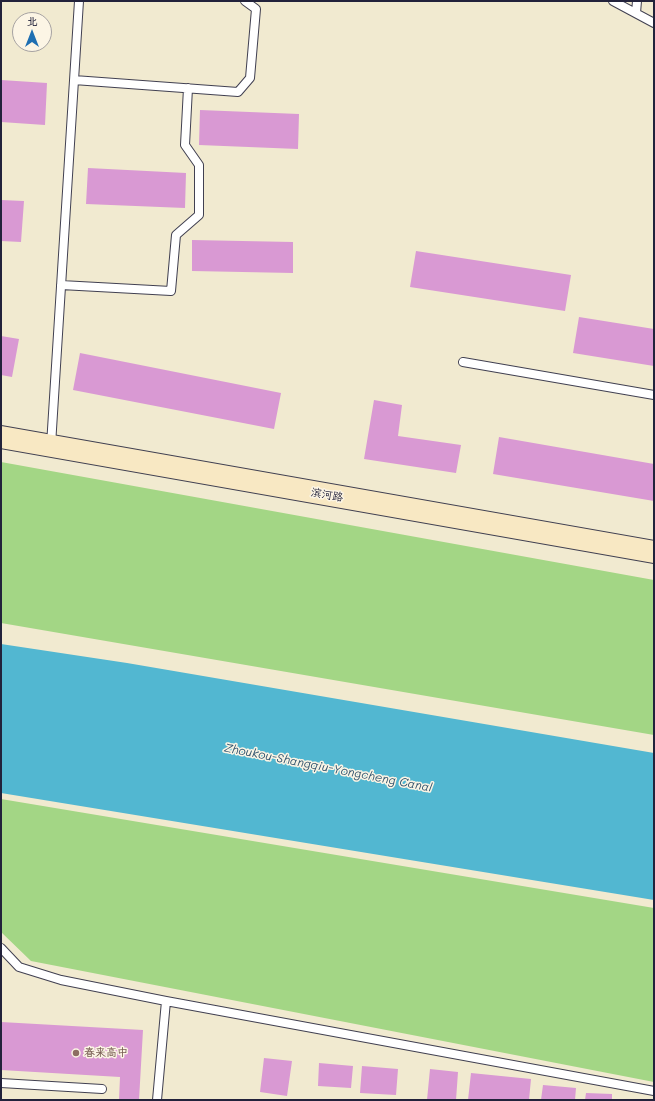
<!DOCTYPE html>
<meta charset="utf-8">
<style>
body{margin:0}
#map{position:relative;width:655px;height:1101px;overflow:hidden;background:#f1ead0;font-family:Mali,"LXGW WenKai TC",sans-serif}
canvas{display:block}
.frame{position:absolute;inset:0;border:2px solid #22223b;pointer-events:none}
.north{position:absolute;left:12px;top:12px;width:40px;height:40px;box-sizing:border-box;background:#fcf5e5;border:1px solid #a5a1a1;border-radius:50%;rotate:0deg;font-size:11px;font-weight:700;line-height:16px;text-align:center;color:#22223b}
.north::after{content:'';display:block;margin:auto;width:14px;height:18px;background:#1f6fb2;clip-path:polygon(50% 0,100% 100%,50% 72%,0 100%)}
</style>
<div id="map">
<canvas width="655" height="1101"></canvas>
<div class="frame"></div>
<div class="north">北</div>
</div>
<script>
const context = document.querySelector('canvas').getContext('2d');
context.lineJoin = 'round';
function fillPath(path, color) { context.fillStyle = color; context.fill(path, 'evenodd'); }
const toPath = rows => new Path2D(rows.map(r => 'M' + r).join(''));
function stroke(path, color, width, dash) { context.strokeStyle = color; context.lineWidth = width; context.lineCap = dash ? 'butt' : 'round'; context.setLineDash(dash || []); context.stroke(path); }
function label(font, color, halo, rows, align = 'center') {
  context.font = font + ' Mali,"LXGW WenKai TC",sans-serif'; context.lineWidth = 3; context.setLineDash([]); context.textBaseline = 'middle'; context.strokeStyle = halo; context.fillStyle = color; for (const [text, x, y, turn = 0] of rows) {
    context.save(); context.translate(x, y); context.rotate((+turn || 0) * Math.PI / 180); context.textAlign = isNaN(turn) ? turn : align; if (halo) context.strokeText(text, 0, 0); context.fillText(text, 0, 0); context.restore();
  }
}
fillPath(toPath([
 [1,462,654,580,654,735,1,623],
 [1,799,654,908,654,1082,31,961,1,932]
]), '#a3d685');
fillPath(toPath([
 [1,644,127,663,654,753,654,900,1,793]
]), '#52b7d1');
fillPath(toPath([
 [1,80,47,83,45,125,1,122],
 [200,110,299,114,298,149,199,145],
 [88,168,186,173,185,208,86,204],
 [1,200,24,201,21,242,1,241],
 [192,240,293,242,293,273,192,271],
 [416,251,571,275,565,311,410,287],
 [579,317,654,329,654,366,573,353],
 [1,336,19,339,12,377,1,375],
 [80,353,281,393,274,429,73,390],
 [374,400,402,405,398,436,461,445,456,473,364,459],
 [499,437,654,464,654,501,493,474],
 [1,1022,143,1030,139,1100,119,1100,120,1077,1,1070],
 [264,1058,292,1061,287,1096,260,1092],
 [319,1063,353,1066,351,1088,318,1086],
 [362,1066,398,1069,396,1095,360,1093],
 [430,1069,458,1072,456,1100,427,1100],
 [471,1073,531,1079,529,1100,468,1100],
 [543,1085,576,1088,575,1100,541,1100],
 [586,1093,612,1094,612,1100,585,1100]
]), '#d999d3');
const lane = toPath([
 [613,1,654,23],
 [636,13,637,1],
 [74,80,238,92,250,78,256,9,245,1],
 [61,285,171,291,176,235,199,215,199,165,185,145,188,88],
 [463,362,654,395],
 [51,445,79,1],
 [1,948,19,967,61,980,166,1001,654,1091],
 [1,1083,102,1089],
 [157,1100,166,1001]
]);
const secondary = toPath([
 [1,437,654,552]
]);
stroke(lane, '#414051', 10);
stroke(secondary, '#414051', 24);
stroke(lane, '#fff', 8);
stroke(secondary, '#f8e8c3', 22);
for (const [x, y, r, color] of [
 [76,1053,4,"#8d6e63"]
]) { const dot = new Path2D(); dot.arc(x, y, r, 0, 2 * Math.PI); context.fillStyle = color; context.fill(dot); stroke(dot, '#fcf5e5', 1.5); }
label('11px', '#22223b', '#fcf5e5', [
 ["滨河路",327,495,10]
]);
label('bold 11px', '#785e54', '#fcf5e5', [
 ["春来高中",84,1053]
], 'left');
label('italic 12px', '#335670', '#fcf5e5', [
 ["Zhoukou-Shangqiu-Yongcheng Canal",328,768,11]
]);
</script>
